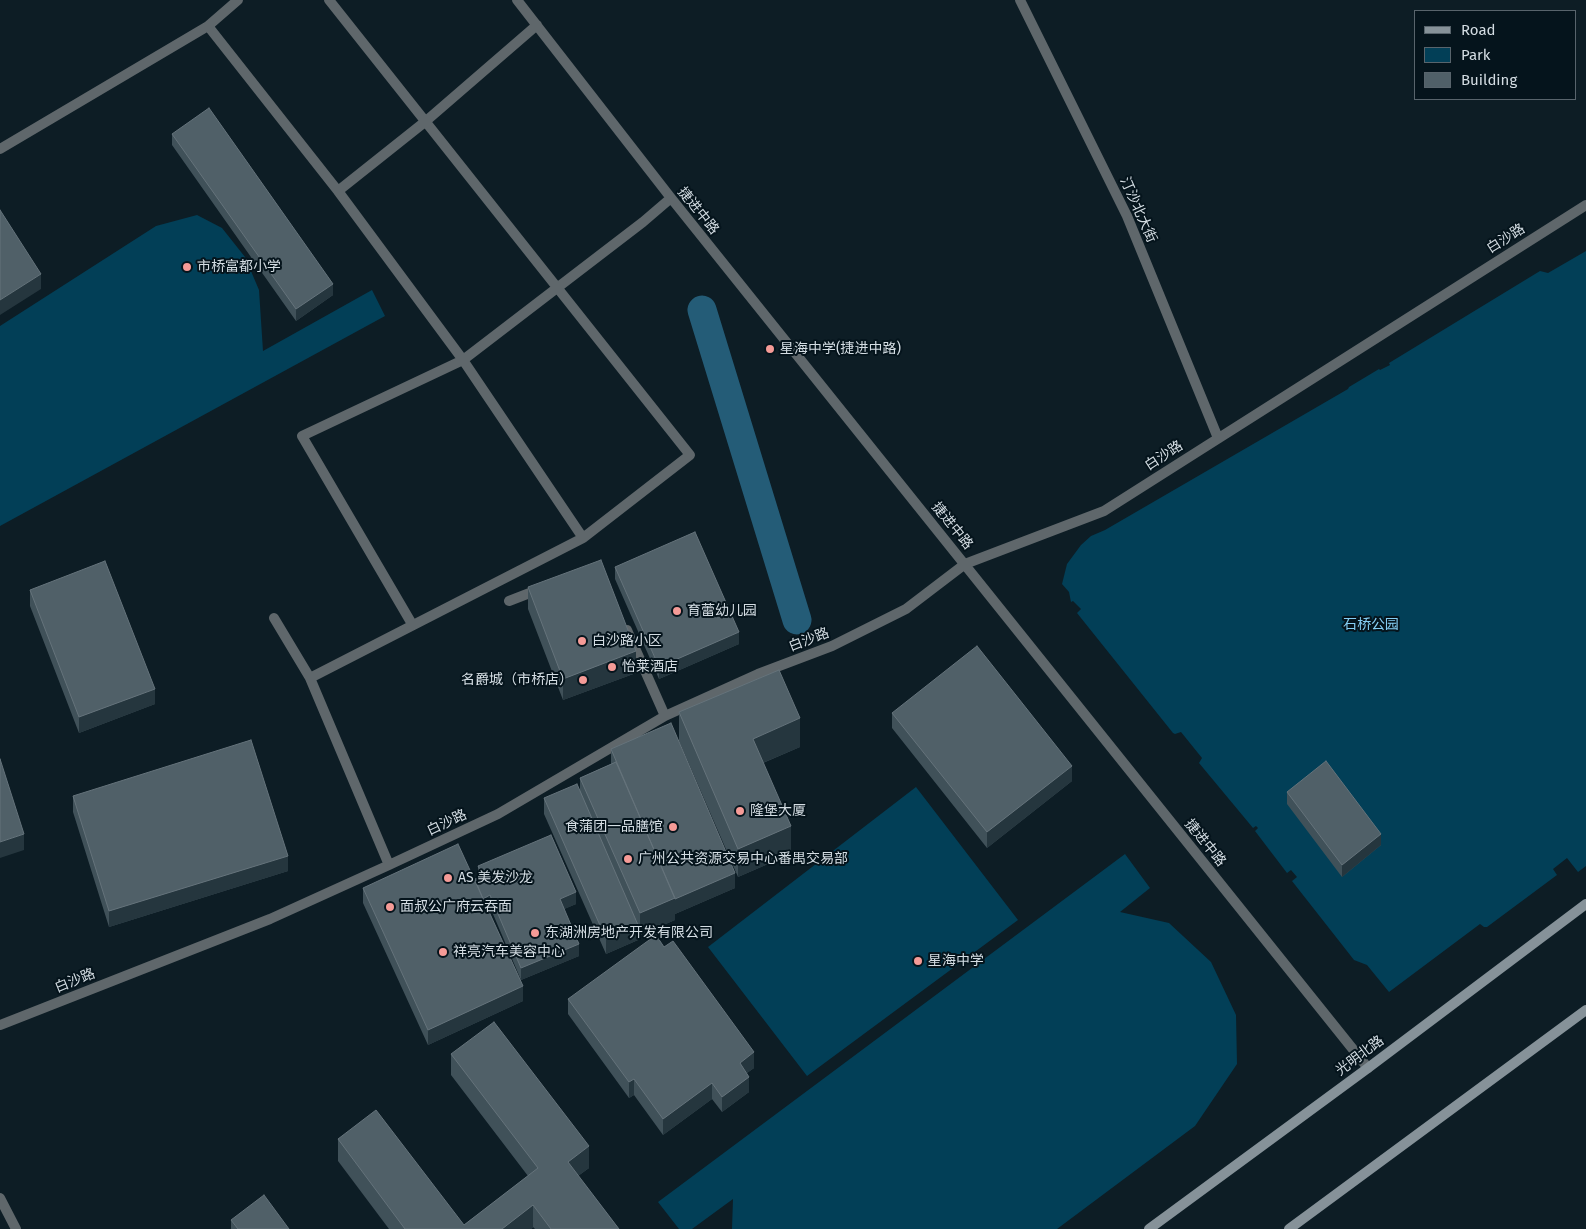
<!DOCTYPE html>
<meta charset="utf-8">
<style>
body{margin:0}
#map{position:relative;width:1586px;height:1229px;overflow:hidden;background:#0d1d25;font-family:"Fira Sans",sans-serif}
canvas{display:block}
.legend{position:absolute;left:1414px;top:10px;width:162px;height:90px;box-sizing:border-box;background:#05141c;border:1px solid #58646c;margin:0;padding:6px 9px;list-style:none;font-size:15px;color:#d4dde3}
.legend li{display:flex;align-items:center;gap:10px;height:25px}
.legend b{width:25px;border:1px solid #58646c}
</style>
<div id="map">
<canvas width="1586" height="1229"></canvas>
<ul class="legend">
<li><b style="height:6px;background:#869299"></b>Road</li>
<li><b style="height:14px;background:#023f57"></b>Park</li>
<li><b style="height:14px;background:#506068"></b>Building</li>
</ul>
</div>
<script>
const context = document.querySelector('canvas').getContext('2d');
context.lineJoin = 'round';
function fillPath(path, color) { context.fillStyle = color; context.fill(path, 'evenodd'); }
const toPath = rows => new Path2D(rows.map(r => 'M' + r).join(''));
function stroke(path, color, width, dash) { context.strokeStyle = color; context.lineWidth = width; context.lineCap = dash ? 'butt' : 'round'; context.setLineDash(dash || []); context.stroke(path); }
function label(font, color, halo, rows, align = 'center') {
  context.font = font + ' "Fira Sans","Noto Sans SC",sans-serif'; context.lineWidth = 4; context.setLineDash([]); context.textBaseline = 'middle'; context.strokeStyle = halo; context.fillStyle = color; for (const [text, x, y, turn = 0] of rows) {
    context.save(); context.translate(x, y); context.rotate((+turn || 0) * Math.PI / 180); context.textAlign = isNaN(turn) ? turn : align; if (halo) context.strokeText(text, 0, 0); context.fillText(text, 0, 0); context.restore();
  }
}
fillPath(toPath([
 [197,215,222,228,245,257,259,290,263,351,372,290,385,316,0,526,0,326,156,226],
 [1586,251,1586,866,1578,872,1567,858,1553,869,1557,875,1487,927,1484,927,1480,924,1389,992,1367,965,1354,960,1292,881,1297,877,1291,870,1287,873,1255,831,1258,828,1256,826,1253,828,1199,763,1202,758,1181,732,1175,734,1173,733,1077,613,1081,609,1073,601,1071,602,1069,592,1062,584,1067,564,1081,545,1091,536,1105,530,1348,389,1349,387,1379,369,1380,370,1390,365,1389,363,1540,271,1548,273],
 [916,787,1018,920,807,1076,708,947],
 [1125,854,1150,888,1120,912,1169,923,1211,962,1236,1015,1237,1064,1195,1126,1057,1229,732,1229,733,1199,692,1229,679,1229,658,1202]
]), '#023f57');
stroke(toPath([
 [702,310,797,620]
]), '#245c77', 29);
stroke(toPath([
 [0,1198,16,1229]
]), '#5f676b', 10);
stroke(toPath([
 [329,0,690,455,583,538],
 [517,0,671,198,1368,1068],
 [1020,0,1127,216,1218,438],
 [208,26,338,191,463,360,302,436,412,624],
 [0,149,208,26,238,0],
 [338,191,426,121,537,25],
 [509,601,540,589],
 [274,618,310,678],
 [627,630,665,716],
 [389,865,310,678,583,538,463,360,643,222,671,198],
 [0,1025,270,919,389,865,498,814,665,716,758,674,832,646,906,609,965,564,1104,511,1586,205]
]), '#5f676b', 10);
stroke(toPath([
 [1149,1229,1368,1068,1586,904],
 [1289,1229,1586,1010]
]), '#869299', 10);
fillPath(toPath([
 [172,134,333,295,296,321,172,145],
 [615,567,739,644,659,679,615,579],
 [528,587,636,673,563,700,528,609],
 [30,590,155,704,79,733,30,606],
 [679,712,800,747,763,763,791,854,738,877,679,741],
 [892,713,1072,781,987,848,892,728],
 [611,749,735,888,675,914,675,920,640,935,638,932,638,940,606,954,544,814,544,798,580,793,580,778,611,764],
 [1287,792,1381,845,1342,877,1287,804],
 [73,796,288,871,109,927,73,812],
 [478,866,576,904,564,909,579,956,521,980,490,907,488,908,523,1001,428,1045,363,903,363,888,475,880,478,877],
 [664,947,754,1068,747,1073,749,1092,722,1112,712,1099,663,1135,634,1095,629,1098,568,1014,568,999],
 [451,1054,589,1168,578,1176,619,1229,535,1229,533,1227,531,1229,389,1229,338,1161,338,1139,464,1225,528,1176,451,1075],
 [231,1220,289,1229,231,1229]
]), '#405159');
fillPath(toPath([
 [41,274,41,289,0,315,0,300],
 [333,284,333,295,296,321,296,309],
 [739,632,739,644,659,679,659,667],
 [636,651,636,673,563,700,563,679],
 [155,689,155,704,79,733,79,717],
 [800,718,800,747,753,767,753,739],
 [1072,766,1072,781,987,848,987,832],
 [791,826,791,854,738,877,738,849],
 [24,834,24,850,0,858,0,842],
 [1381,834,1381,845,1342,877,1342,865],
 [288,856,288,871,109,927,109,911],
 [735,873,735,888,675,914,675,899],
 [576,892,576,904,560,911,560,899],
 [490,895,490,907,483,911,483,899],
 [675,898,675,920,640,935,640,913],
 [638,925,638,940,606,954,606,939],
 [579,944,579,956,521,980,521,968],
 [523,986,523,1001,428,1045,428,1030],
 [754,1052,754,1068,740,1078,740,1063],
 [749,1077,749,1092,722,1112,722,1097],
 [634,1079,634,1095,629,1098,629,1082],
 [712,1083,712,1099,663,1135,663,1119],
 [589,1146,589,1168,568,1183,568,1162],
 [533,1205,533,1227,531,1229,502,1229]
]), '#25363e');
const building = toPath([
 [209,108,333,284,296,309,172,134,209,108],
 [0,210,41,274,0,300,0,210],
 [695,532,739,632,659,667,615,567,695,532],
 [601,560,636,651,563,679,528,587,601,560],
 [105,561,155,689,79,717,30,590,105,561],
 [977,646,1072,766,987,832,892,713,977,646],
 [779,670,800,718,753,739,791,826,738,849,679,712,779,670],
 [671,723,735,873,675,899,611,749,671,723],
 [251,740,288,856,109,911,73,796,251,740],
 [0,759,24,834,0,842,0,759],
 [1326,761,1381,834,1342,865,1287,792,1326,761],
 [616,762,675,898,640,913,580,778,616,762],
 [577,784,638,925,606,939,544,798,577,784],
 [551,835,576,892,560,899,579,944,521,968,490,895,483,899,475,879,483,876,478,866,551,835],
 [458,844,523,986,428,1030,363,888,458,844],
 [656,935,664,947,673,941,754,1052,740,1063,749,1077,722,1097,712,1083,663,1119,634,1079,629,1082,568,999,656,935],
 [494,1022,589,1146,568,1162,619,1229,551,1229,533,1205,502,1229,405,1229,338,1139,376,1110,464,1225,538,1168,451,1054,494,1022],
 [264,1195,289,1229,238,1229,231,1220,264,1195]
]);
fillPath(building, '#506068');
stroke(building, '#65737b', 1);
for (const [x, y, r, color] of [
 [187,267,5,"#f59b97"],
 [770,349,5,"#f59b97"],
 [677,611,5,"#f59b97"],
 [582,641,5,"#f59b97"],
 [612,667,5,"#f59b97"],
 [583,680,5,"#f59b97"],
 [740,811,5,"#f59b97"],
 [673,827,5,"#f59b97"],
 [628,859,5,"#f59b97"],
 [448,878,5,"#f59b97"],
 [390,907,5,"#f59b97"],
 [535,933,5,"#f59b97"],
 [443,952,5,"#f59b97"],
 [918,961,5,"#f59b97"]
]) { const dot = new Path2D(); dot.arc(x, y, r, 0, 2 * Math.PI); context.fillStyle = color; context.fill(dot); stroke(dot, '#05141c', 2); }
label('14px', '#d4dde3', '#05141c', [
 ["汀沙北大街",1138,210,66],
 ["捷进中路",698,211,51],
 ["白沙路",1506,239,-32],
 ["白沙路",1164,456,-33],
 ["捷进中路",952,526,51],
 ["白沙路",809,640,-21],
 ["白沙路",447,823,-25],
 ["捷进中路",1205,843,51],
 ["白沙路",75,981,-22],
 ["光明北路",1360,1056,-37]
]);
label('14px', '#d4dde3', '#05141c', [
 ["市桥富都小学",197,267],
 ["星海中学(捷进中路)",780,349],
 ["育蕾幼儿园",687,611],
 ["白沙路小区",592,641],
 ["怡莱酒店",622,667],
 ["名爵城（市桥店）",573,680,"right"],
 ["隆堡大厦",750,811],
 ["食蒲团一品膳馆",663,827,"right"],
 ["广州公共资源交易中心番禺交易部",638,859],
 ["AS 美发沙龙",458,878],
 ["面叔公广府云吞面",400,907],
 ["东湖洲房地产开发有限公司",545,933],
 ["祥亮汽车美容中心",453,952],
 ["星海中学",928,961]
], 'left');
label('14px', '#85cef4', '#05141c', [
 ["石桥公园",1371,625]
]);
</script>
